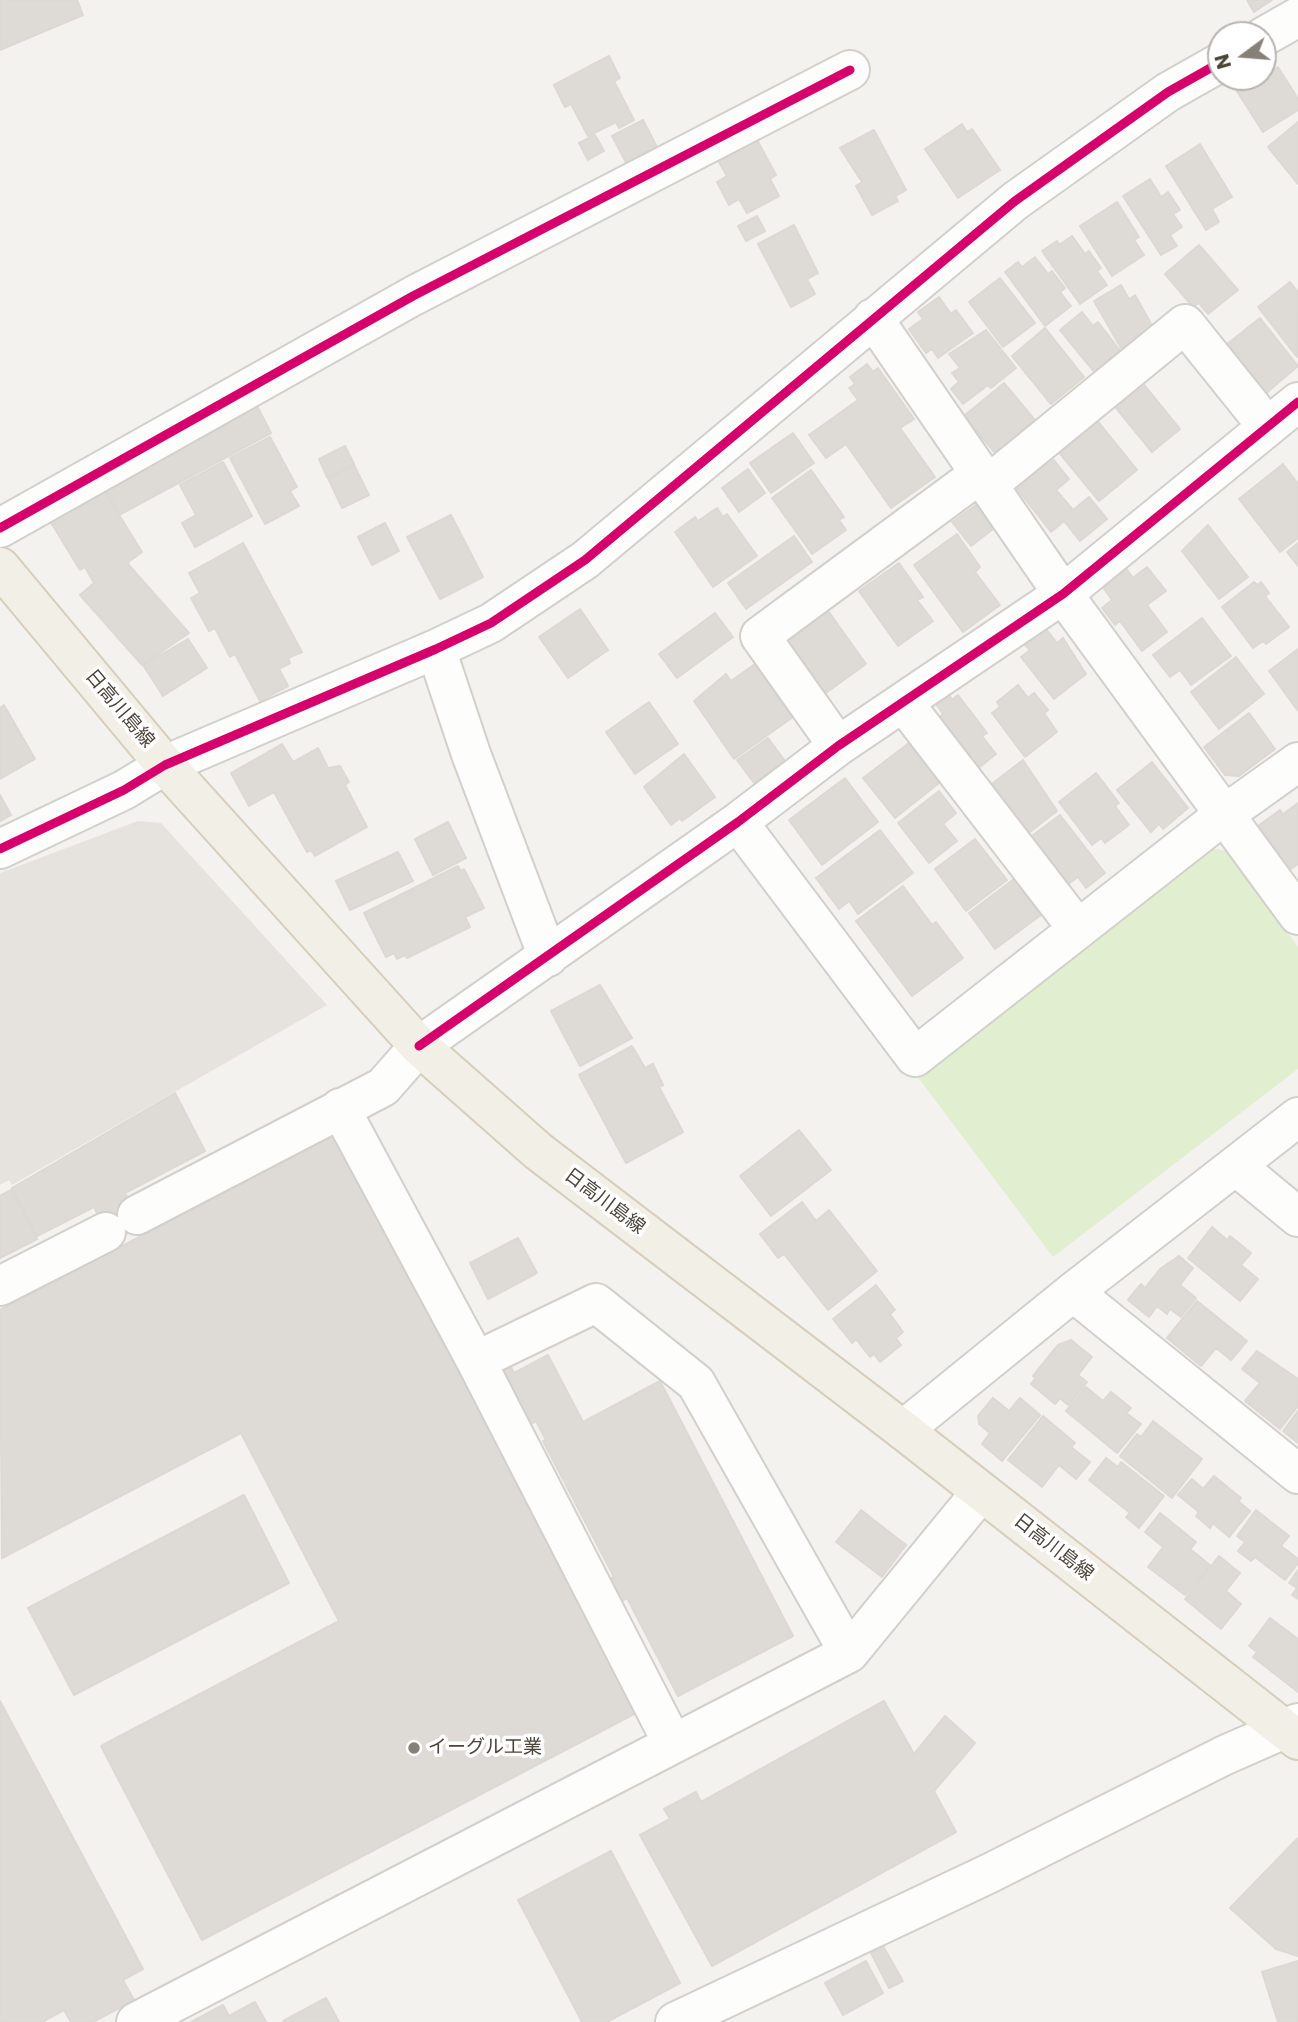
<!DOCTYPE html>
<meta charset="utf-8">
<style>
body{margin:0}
#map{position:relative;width:1298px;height:2022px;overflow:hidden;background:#f4f2ee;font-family:Poppins,sans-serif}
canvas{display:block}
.north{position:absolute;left:1207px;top:21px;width:70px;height:70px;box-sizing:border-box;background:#fff;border:2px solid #b7b4b0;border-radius:50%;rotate:254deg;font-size:19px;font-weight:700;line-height:28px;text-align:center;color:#4b4439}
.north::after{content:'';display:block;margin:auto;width:24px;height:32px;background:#868178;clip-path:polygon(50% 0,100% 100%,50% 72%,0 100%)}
</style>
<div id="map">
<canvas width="1298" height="2022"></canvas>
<div class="north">N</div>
</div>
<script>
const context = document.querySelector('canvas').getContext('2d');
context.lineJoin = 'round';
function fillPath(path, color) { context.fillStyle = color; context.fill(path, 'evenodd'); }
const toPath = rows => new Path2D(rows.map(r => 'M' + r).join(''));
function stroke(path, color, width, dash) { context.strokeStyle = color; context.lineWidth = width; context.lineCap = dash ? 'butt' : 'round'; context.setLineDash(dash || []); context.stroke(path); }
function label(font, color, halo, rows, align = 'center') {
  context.font = font + ' Poppins,"Noto Sans JP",sans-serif'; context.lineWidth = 7; context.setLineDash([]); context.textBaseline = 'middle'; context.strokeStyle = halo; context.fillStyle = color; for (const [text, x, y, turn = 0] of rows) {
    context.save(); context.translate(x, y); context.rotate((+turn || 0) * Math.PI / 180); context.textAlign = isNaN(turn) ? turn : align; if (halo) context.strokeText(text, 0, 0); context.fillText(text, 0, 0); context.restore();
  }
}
fillPath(toPath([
 [1212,848,1230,852,1298,947,1298,1069,1053,1257,917,1076]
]), '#e1eecf');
fillPath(toPath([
 [138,821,161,823,327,1005,12,1185,9,1180,0,1185,0,873]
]), '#e6e3df');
const building = toPath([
 [0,0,77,0,83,15,0,50,0,0],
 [1247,0,1272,0,1254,12,1247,0],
 [609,56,620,78,614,81,634,120,619,128,616,122,588,136,571,104,565,107,554,85,609,56],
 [1264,66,1268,73,1278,67,1298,99,1298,110,1263,132,1233,85,1246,77,1263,77,1264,66],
 [643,120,658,149,628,166,612,136,643,120],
 [1298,122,1298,184,1268,147,1298,122],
 [962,124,967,132,972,129,1000,170,958,198,925,149,962,124],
 [874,130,906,190,895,196,898,201,872,215,856,186,862,182,840,148,874,130],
 [595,135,604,151,588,160,579,143,595,135],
 [757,140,776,175,770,179,779,196,747,213,739,199,729,205,717,182,727,176,716,157,757,140],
 [1200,144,1232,197,1212,209,1219,222,1206,230,1166,166,1200,144],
 [1150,179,1161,197,1168,192,1180,210,1173,214,1182,227,1170,235,1177,246,1161,255,1123,196,1150,179],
 [1117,202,1139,237,1134,240,1144,255,1112,276,1080,226,1117,202],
 [757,216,765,231,746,241,738,226,757,216],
 [794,225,818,273,807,279,815,294,791,307,758,244,794,225],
 [1072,236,1085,254,1089,251,1101,268,1097,271,1107,285,1080,304,1042,251,1057,241,1059,245,1072,236],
 [1199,245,1238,290,1208,314,1199,303,1193,307,1165,274,1199,245],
 [1035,257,1048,274,1052,271,1065,288,1060,292,1071,306,1045,326,1005,272,1018,262,1022,267,1035,257],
 [1000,278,1035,323,1003,347,969,302,1000,278],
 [1290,282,1298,292,1297,357,1258,307,1290,282],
 [1121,285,1129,299,1135,295,1154,329,1121,348,1094,301,1121,285],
 [939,297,951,314,956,310,973,333,938,358,932,349,926,353,909,329,923,319,918,312,939,297],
 [1082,312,1093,326,1098,322,1122,353,1096,374,1060,330,1082,312],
 [1260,318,1298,366,1264,395,1226,345,1260,318],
 [1045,328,1084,377,1051,404,1012,356,1045,328],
 [986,330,1016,368,991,388,988,385,963,404,951,389,959,382,952,373,960,368,949,354,986,330],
 [867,364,873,372,878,368,914,419,900,428,935,477,891,508,846,444,826,458,809,435,858,400,849,388,855,384,850,377,867,364],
 [1004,383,1039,425,996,454,964,416,1004,383],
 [1144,385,1180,429,1152,452,1116,408,1144,385],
 [252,396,271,433,119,515,100,478,252,396],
 [1095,418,1137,470,1099,501,1057,450,1095,418],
 [793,433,814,463,771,493,750,463,793,433],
 [270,437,297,487,290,491,299,506,265,524,230,458,270,437],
 [345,446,354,464,327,477,319,459,345,446],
 [1049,454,1069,479,1056,490,1073,510,1089,497,1107,519,1080,541,1064,521,1051,532,1017,489,1018,479,1049,454],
 [223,462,252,516,195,547,182,523,196,515,180,485,223,462],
 [1283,464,1298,484,1298,538,1280,552,1239,499,1283,464],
 [354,465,369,495,342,508,328,478,354,465],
 [748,469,765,493,739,512,722,488,748,469],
 [811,470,844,517,839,520,846,530,812,554,772,498,811,470],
 [100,484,142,552,127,563,189,633,142,665,80,595,94,583,85,567,80,570,47,516,100,484],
 [979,503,997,526,971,546,952,522,979,503],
 [717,508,723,517,727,514,757,556,713,587,675,532,695,517,698,521,717,508],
 [451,515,483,577,440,599,407,537,451,515],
 [385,523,399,551,372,565,358,537,385,523],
 [1208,525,1248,577,1219,599,1182,551,1208,525],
 [957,534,980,567,975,572,1000,605,963,632,914,565,957,534],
 [794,536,812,562,746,609,728,583,794,536],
 [243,543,302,652,288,658,290,663,279,669,288,686,260,701,235,654,230,657,215,628,209,631,191,598,200,593,189,573,243,543],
 [1298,543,1298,566,1287,552,1298,543],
 [899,563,923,597,917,600,933,621,898,646,859,591,899,563],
 [1147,567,1166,591,1147,605,1167,632,1142,651,1120,621,1115,625,1102,608,1112,600,1102,586,1126,568,1133,578,1147,567],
 [1254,582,1257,585,1261,582,1269,593,1265,596,1289,627,1266,644,1263,641,1253,648,1222,607,1254,582],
 [826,608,866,664,823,695,784,639,826,608],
 [580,609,608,650,568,678,539,637,580,609],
 [715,613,733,637,677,678,659,654,715,613],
 [1202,618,1231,656,1191,685,1180,670,1170,677,1153,655,1202,618],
 [1046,629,1057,643,1063,638,1086,674,1054,699,1021,657,1030,650,1025,645,1046,629],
 [188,639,207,668,163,696,143,665,188,639],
 [1298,649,1298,711,1269,671,1298,649],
 [1236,657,1264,694,1219,729,1191,692,1236,657],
 [755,664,793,717,734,759,694,701,726,674,731,681,755,664],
 [1018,685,1028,698,1034,693,1048,710,1044,713,1057,732,1025,757,992,713,1000,707,997,702,1018,685],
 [949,694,952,700,958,695,987,733,982,736,996,754,975,771,936,720,943,714,936,704,949,694],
 [649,702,678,744,635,774,606,732,649,702],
 [4,705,35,759,0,779,0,708,4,705],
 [1249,713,1275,749,1239,776,1225,775,1204,747,1249,713],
 [768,738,785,761,754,783,737,760,768,738],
 [909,743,939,783,895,818,863,778,909,743],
 [282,744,293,762,318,748,328,768,340,766,349,782,345,785,367,827,315,856,311,850,307,852,274,792,249,806,231,773,282,744],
 [684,754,715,797,682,821,680,818,671,825,644,787,684,754],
 [1023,760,1057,811,1026,835,989,786,1023,760],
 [1152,762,1188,808,1163,829,1159,824,1151,832,1117,790,1152,762],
 [1096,773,1119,803,1115,806,1129,825,1105,843,1101,838,1092,845,1059,802,1096,773],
 [845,778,878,822,822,865,789,820,845,778],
 [939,791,956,813,943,824,957,841,929,863,898,823,939,791],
 [0,795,11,815,0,821,0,795],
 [1298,803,1298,864,1291,869,1258,826,1280,810,1283,814,1298,803],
 [1060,815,1105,873,1086,888,1078,877,1062,889,1025,841,1060,815],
 [448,822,466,858,433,875,415,839,448,822],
 [880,830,913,873,858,914,849,901,839,909,816,878,880,830],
 [975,839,1007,880,966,911,935,869,975,839],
 [398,852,413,881,350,910,336,881,398,852],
 [458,866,461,871,464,869,484,908,465,917,470,927,407,958,405,955,397,959,394,953,386,957,364,913,458,866],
 [1014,879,1041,915,995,949,969,913,1014,879],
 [903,886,932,925,936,922,963,958,912,996,856,921,903,886],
 [600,985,632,1038,580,1066,551,1011,600,985],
 [632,1046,645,1068,653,1064,663,1085,659,1087,683,1132,626,1163,579,1075,632,1046],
 [175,1093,205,1151,125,1193,142,1226,112,1241,94,1207,37,1236,12,1188,175,1093],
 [799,1130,831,1170,771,1216,740,1176,799,1130],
 [334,1135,468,1390,511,1367,514,1373,548,1355,583,1422,660,1381,793,1636,678,1696,627,1598,588,1618,638,1712,202,1940,101,1746,339,1621,241,1433,2,1558,0,1310,334,1135],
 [536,1421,546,1440,543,1441,614,1577,576,1596,496,1443,536,1421],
 [11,1190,37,1239,0,1258,0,1196,11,1190],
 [802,1202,816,1221,829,1210,877,1271,828,1310,784,1254,778,1258,760,1234,802,1202],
 [1212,1227,1227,1240,1230,1236,1251,1253,1241,1265,1258,1279,1240,1301,1188,1258,1212,1227],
 [518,1238,537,1273,488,1299,470,1263,518,1238],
 [1179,1256,1193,1268,1180,1285,1196,1298,1181,1317,1170,1309,1167,1314,1157,1306,1149,1317,1128,1300,1141,1284,1145,1288,1160,1269,1179,1256],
 [876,1285,895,1310,890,1314,903,1332,896,1338,901,1345,880,1362,874,1354,870,1357,856,1339,852,1343,833,1319,876,1285],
 [1197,1301,1247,1341,1231,1360,1216,1348,1201,1366,1167,1338,1197,1301],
 [1071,1340,1092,1357,1078,1375,1087,1382,1068,1405,1060,1398,1055,1404,1031,1384,1036,1378,1033,1376,1058,1345,1071,1340],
 [1257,1351,1298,1379,1298,1406,1280,1429,1245,1401,1260,1383,1242,1369,1257,1351],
 [1086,1387,1103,1401,1111,1392,1131,1408,1126,1413,1141,1424,1117,1453,1066,1411,1086,1387],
 [993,1398,1009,1411,1020,1398,1040,1415,1002,1461,982,1444,990,1433,979,1424,978,1416,993,1398],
 [1298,1411,1298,1443,1283,1431,1298,1411],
 [1043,1416,1075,1443,1071,1447,1090,1462,1076,1479,1059,1465,1042,1487,1008,1460,1043,1416],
 [1153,1421,1202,1459,1172,1498,1120,1456,1137,1434,1141,1437,1153,1421],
 [1106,1458,1118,1467,1121,1462,1164,1496,1139,1528,1126,1517,1130,1513,1089,1480,1106,1458],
 [1214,1476,1241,1498,1238,1501,1250,1511,1229,1537,1213,1523,1210,1528,1196,1516,1199,1512,1178,1495,1192,1479,1203,1489,1214,1476],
 [244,1495,289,1583,74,1695,28,1608,244,1495],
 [861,1510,906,1545,882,1577,836,1542,861,1510],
 [1256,1510,1289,1536,1281,1546,1298,1559,1298,1563,1285,1580,1255,1557,1251,1561,1238,1551,1245,1542,1237,1536,1256,1510],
 [1160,1513,1196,1542,1190,1549,1210,1565,1185,1595,1148,1567,1163,1547,1145,1532,1160,1513],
 [1219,1556,1240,1573,1226,1591,1241,1604,1221,1629,1185,1599,1219,1556],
 [1298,1570,1298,1599,1292,1595,1297,1588,1289,1583,1298,1570],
 [1270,1618,1298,1639,1298,1692,1253,1657,1257,1652,1249,1646,1270,1618],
 [0,1701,143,1969,123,1980,134,2000,93,2022,71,2022,64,2010,42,2022,0,2022,0,1701],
 [884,1701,914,1754,945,1716,975,1743,934,1791,956,1832,712,1966,640,1835,670,1819,664,1809,696,1792,701,1802,884,1701],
 [1298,1838,1298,1956,1276,1949,1230,1908,1298,1838],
 [611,1851,680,1983,607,2022,582,2022,518,1900,611,1851],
 [883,1946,903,1981,889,1988,871,1953,883,1946],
 [866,1961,883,1993,843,2015,825,1983,866,1961],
 [1298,1961,1298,2022,1278,2022,1262,1972,1298,1961],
 [326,1998,339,2022,283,2022,283,2021,326,1998],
 [255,2002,266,2022,191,2022,223,2005,229,2016,255,2002]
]);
fillPath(building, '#dedbd6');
stroke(building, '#dcd9d4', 2);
const minor = toPath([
 [1263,37,1298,17],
 [873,318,1063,594,1298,915],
 [989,484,1185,324,1267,426],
 [0,528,413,296,850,70],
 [436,649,471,754,548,957],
 [903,702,1077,928],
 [838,746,760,636,981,473],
 [738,822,915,1057,1225,814,1298,762],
 [0,849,124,790,165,765,436,649,491,623,585,560,1015,201,1168,92,1221,62],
 [340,1108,476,1361,673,1744],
 [1236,1166,1298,1217],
 [137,1215,383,1087,419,1046,738,822,838,746,1063,594,1298,402],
 [0,1286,106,1232],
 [1073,1292,1298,1474],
 [476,1361,596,1303,696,1383,849,1653],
 [903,1430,1073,1292,1298,1117],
 [136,2022,849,1653,981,1492],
 [675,2022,988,1874,1225,1755,1298,1723]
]);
const major = toPath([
 [0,567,165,765,419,1046,538,1151,903,1430,1298,1740]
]);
stroke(minor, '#d2d0cb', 42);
stroke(major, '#d6cebb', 42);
stroke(minor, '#fdfdfc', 38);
stroke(major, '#f2efe6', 38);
stroke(toPath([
 [0,528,413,296,850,70],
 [0,849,124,790,165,765,436,649,491,623,585,560,1015,201,1168,92,1221,62],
 [419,1046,738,822,838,746,1063,594,1298,402]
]), '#d6006c', 9);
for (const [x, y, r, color] of [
 [414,1748,7,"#868178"]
]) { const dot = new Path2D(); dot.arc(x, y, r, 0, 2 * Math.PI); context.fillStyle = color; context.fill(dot); stroke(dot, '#fff', 2.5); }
label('19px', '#4b4439', '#fff', [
 ["日高川島線",119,709,50],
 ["日高川島線",604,1202,37],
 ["日高川島線",1053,1548,38]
]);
label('19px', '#4b4439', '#fff', [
 ["イーグル工業",428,1748]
], 'left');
</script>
